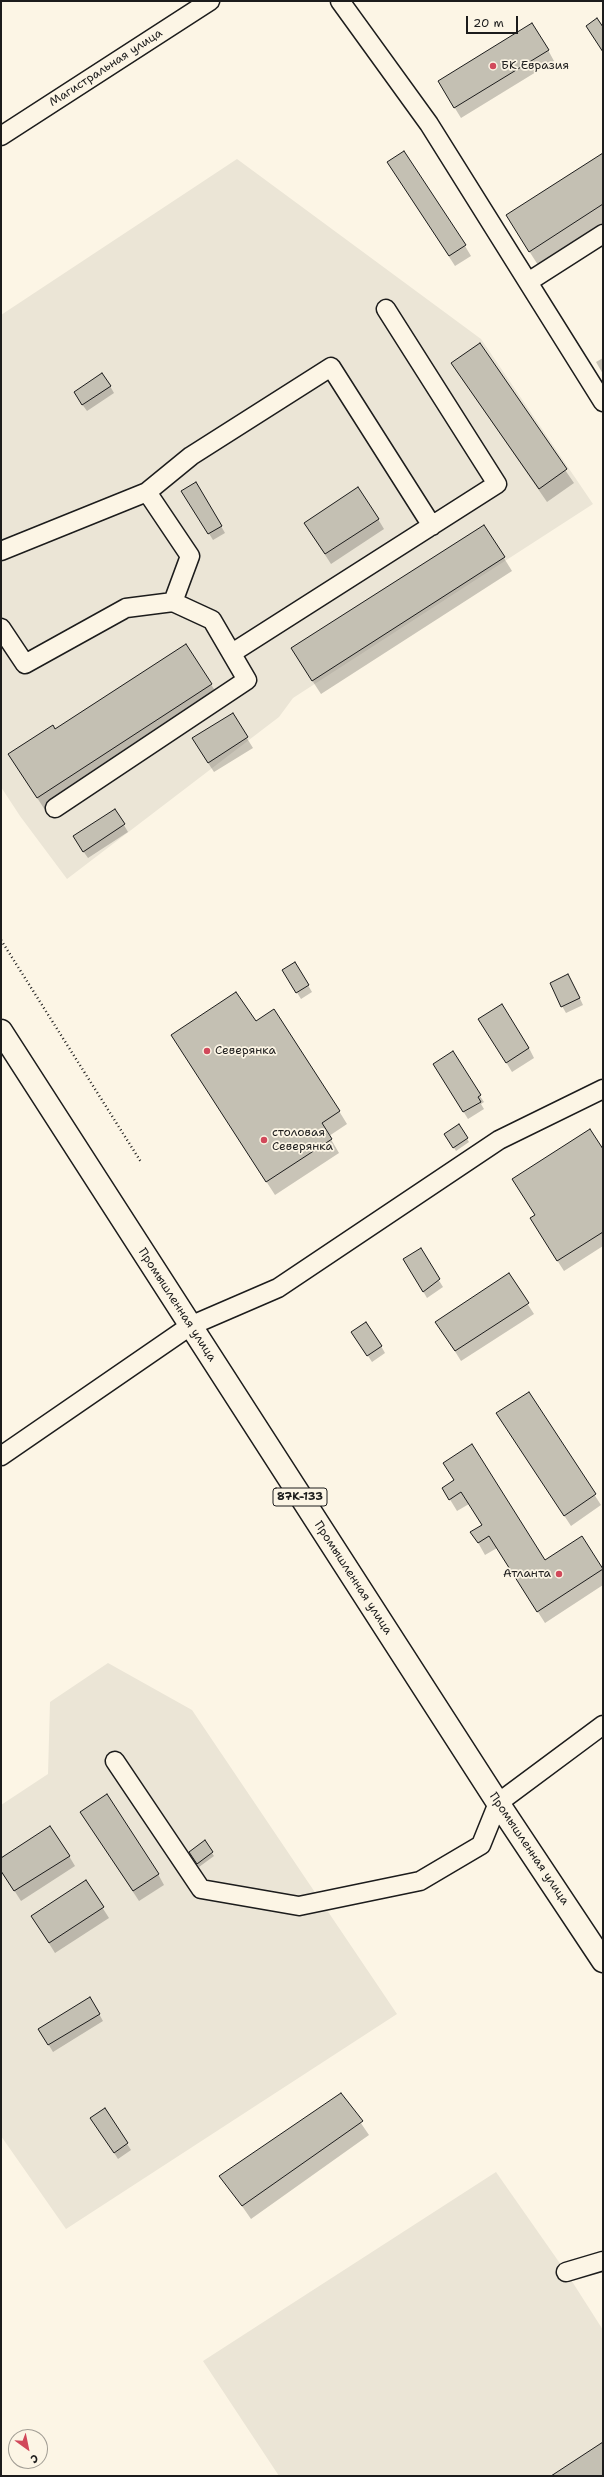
<!DOCTYPE html>
<meta charset="utf-8">
<style>
body{margin:0}
#map{position:relative;width:604px;height:2477px;overflow:hidden;background:#fcf5e5;font-family:"Shantell Sans",sans-serif}
canvas{display:block}
.frame{position:absolute;inset:0;border:2px solid #1c1c1c;pointer-events:none}
.north{position:absolute;left:8px;top:2429px;width:40px;height:40px;box-sizing:border-box;background:#fcf5e5;border:1px solid #a29e95;border-radius:50%;rotate:147deg;font-size:11px;font-weight:700;line-height:16px;text-align:center;color:#1c1c1c}
.north::after{content:'';display:block;margin:auto;width:14px;height:18px;background:#d1495b;clip-path:polygon(50% 0,100% 100%,50% 72%,0 100%)}
.scale{position:absolute;left:466px;top:16px;width:52px;height:18px;box-sizing:border-box;border:2px solid #1c1c1c;border-top:0;padding-left:5px;font-size:12px;line-height:14px;white-space:nowrap;color:#1c1c1c;-webkit-text-stroke:3px #fcf5e5;paint-order:stroke}
</style>
<div id="map">
<canvas width="604" height="2477"></canvas>
<div class="frame"></div>
<div class="north">С</div>
<div class="scale">20 m</div>
</div>
<script>
const context = document.querySelector('canvas').getContext('2d');
context.lineJoin = 'round';
function fillPath(path, color) { context.fillStyle = color; context.fill(path, 'evenodd'); }
const toPath = rows => new Path2D(rows.map(r => 'M' + r).join(''));
function stroke(path, color, width, dash) { context.strokeStyle = color; context.lineWidth = width; context.lineCap = dash ? 'butt' : 'round'; context.setLineDash(dash || []); context.stroke(path); }
function label(font, color, halo, rows, align = 'center') {
  context.font = font + ' "Shantell Sans",sans-serif'; context.lineWidth = 3.5; context.setLineDash([]); context.textBaseline = 'middle'; context.strokeStyle = halo; context.fillStyle = color; for (const [text, x, y, turn = 0] of rows) {
    context.save(); context.translate(x, y); context.rotate((+turn || 0) * Math.PI / 180); context.textAlign = isNaN(turn) ? turn : align; if (halo) context.strokeText(text, 0, 0); context.fillText(text, 0, 0); context.restore();
  }
}
fillPath(toPath([
 [237,159,481,339,593,504,293,698,279,717,67,879,20,816,1,787,1,315],
 [108,1663,192,1710,397,2014,66,2229,1,2136,1,1805,48,1774,50,1702],
 [496,2172,566,2272,603,2330,603,2476,279,2476,203,2361]
]), '#ebe5d6');
fillPath(toPath([
 [548,50,554,61,461,118,445,92],
 [603,154,603,223,538,265,515,229],
 [388,162,465,246,471,256,455,266],
 [479,345,574,483,547,502,452,364],
 [603,358,603,374,596,362],
 [110,386,114,393,87,411,79,400],
 [196,483,225,533,213,540,183,491],
 [378,519,384,529,331,564,311,533],
 [484,526,512,571,321,694,300,662],
 [186,645,219,697,45,810,17,767,55,730],
 [232,714,253,748,214,772,199,749],
 [115,810,128,832,88,858,78,844],
 [295,963,312,992,301,999,283,970],
 [572,982,583,1005,566,1013,562,1006],
 [255,1023,339,1111,347,1124,329,1136,339,1153,275,1195,172,1035],
 [486,1029,529,1048,534,1058,512,1072],
 [438,1071,480,1096,484,1102,481,1104,484,1109,468,1119],
 [459,1125,469,1142,456,1151,445,1134],
 [603,1151,603,1246,564,1271,537,1229],
 [420,1250,443,1287,427,1298,404,1259],
 [509,1275,534,1314,461,1361,443,1332],
 [357,1339,381,1346,385,1353,372,1362],
 [528,1393,601,1505,571,1526,504,1424],
 [454,1481,545,1561,582,1537,603,1570,603,1585,545,1623,497,1548,485,1555,472,1532,482,1525,469,1504,457,1511,443,1488],
 [81,1812,158,1874,164,1885,139,1901],
 [204,1842,214,1856,199,1867,190,1852],
 [69,1856,75,1866,21,1901,1,1870,1,1859],
 [86,1882,109,1918,55,1953,38,1926],
 [90,1998,103,2021,53,2052,39,2029],
 [341,2094,369,2135,251,2219,221,2176],
 [105,2110,131,2150,118,2159,96,2125]
]), '#0003');
const building = toPath([
 [597,18,603,27,603,52,586,26,597,18],
 [532,23,549,50,454,108,438,81,532,23],
 [404,151,466,245,449,256,387,162,404,151],
 [603,153,603,204,529,252,506,215,603,153],
 [480,343,567,469,539,489,451,363,480,343],
 [102,373,111,386,82,405,74,392,102,373],
 [196,482,222,526,208,534,181,491,196,482],
 [358,487,379,519,325,554,304,523,358,487],
 [484,525,505,557,312,681,291,648,484,525],
 [186,644,212,684,37,798,8,754,53,725,55,729,186,644],
 [233,713,248,737,208,763,192,738,233,713],
 [115,809,125,824,83,852,73,836,115,809],
 [295,962,309,985,296,993,282,970,295,962],
 [568,974,580,998,561,1007,550,983,568,974],
 [236,992,256,1021,274,1009,340,1111,322,1123,332,1139,266,1182,171,1035,236,992],
 [502,1004,529,1048,506,1063,478,1019,502,1004],
 [453,1051,481,1095,478,1097,481,1102,463,1112,433,1064,453,1051],
 [459,1124,468,1138,453,1148,444,1134,459,1124],
 [590,1129,603,1149,603,1232,557,1261,530,1218,535,1215,512,1179,590,1129],
 [421,1248,440,1279,423,1292,403,1259,421,1248],
 [509,1273,529,1303,455,1351,435,1322,509,1273],
 [366,1322,382,1346,367,1356,351,1332,366,1322],
 [529,1392,596,1494,564,1516,496,1413,529,1392],
 [472,1444,545,1560,582,1536,603,1569,537,1612,489,1536,478,1543,470,1532,482,1525,461,1492,449,1500,442,1488,454,1480,443,1463,472,1444],
 [107,1794,159,1874,133,1891,80,1812,107,1794],
 [50,1826,70,1856,14,1891,1,1871,1,1858,50,1826],
 [205,1840,213,1852,197,1864,189,1852,205,1840],
 [86,1880,104,1907,49,1943,31,1916,86,1880],
 [90,1997,100,2014,48,2045,38,2029,90,1997],
 [341,2093,363,2121,242,2206,219,2176,341,2093],
 [105,2108,128,2143,114,2153,90,2118,105,2108],
 [603,2442,603,2476,551,2476,603,2442]
]);
fillPath(building, '#c4c0b3');
stroke(building, '#1c1c1c', 1);
const minor = toPath([
 [340,1,429,124,603,402],
 [1,136,210,1],
 [528,282,603,234],
 [147,492,190,556,173,602],
 [1,551,147,492,191,456,331,367,432,526],
 [1,628,25,664,126,608,173,602,212,620,247,680,55,808],
 [232,653,497,484,386,309],
 [1,1456,190,1326,278,1288,499,1140,603,1089],
 [115,1761,201,1889,299,1906,420,1881,481,1845,498,1803,603,1725],
 [566,2272,603,2261]
]);
const major = toPath([
 [1,1031,498,1803,603,1961]
]);
stroke(minor, '#1c1c1c', 21);
stroke(major, '#1c1c1c', 25);
stroke(toPath([
 [1,940,141,1162]
]), '#1c1c1c', 2.5, [1, 3]);
stroke(minor, '#fcf5e5', 18);
stroke(major, '#fcf5e5', 22);
for (const [x, y, r, color] of [
 [493,66,4,"#d1495b"],
 [207,1051,4,"#d1495b"],
 [264,1140,4,"#d1495b"],
 [559,1574,4,"#d1495b"]
]) { const dot = new Path2D(); dot.arc(x, y, r, 0, 2 * Math.PI); context.fillStyle = color; context.fill(dot); stroke(dot, '#fcf5e5', 1.5); }
for (const [x, y, w] of [
 [300,1497,54]
]) { const box = new Path2D(); box.roundRect(x - w / 2, y - 9, w, 18, 3); context.fillStyle = '#fcf5e5'; context.fill(box); stroke(box, '#1c1c1c', 1); }
label('bold 11px', '#1c1c1c', null, [
 ["87К-133",300,1497]
]);
label('12px', '#1c1c1c', '#fcf5e5', [
 ["БК Евразия",501,66],
 ["Северянка",215,1051],
 ["столовая",272,1133],
 ["Северянка",272,1147],
 ["Атланта",551,1574,"right"]
], 'left');
label('12px', '#1c1c1c', '#fcf5e5', [
 ["Магистральная улица",106,68,-33],
 ["Промышленная улица",177,1305,57],
 ["Промышленная улица",353,1578,57],
 ["Промышленная улица",529,1849,56]
]);
</script>
